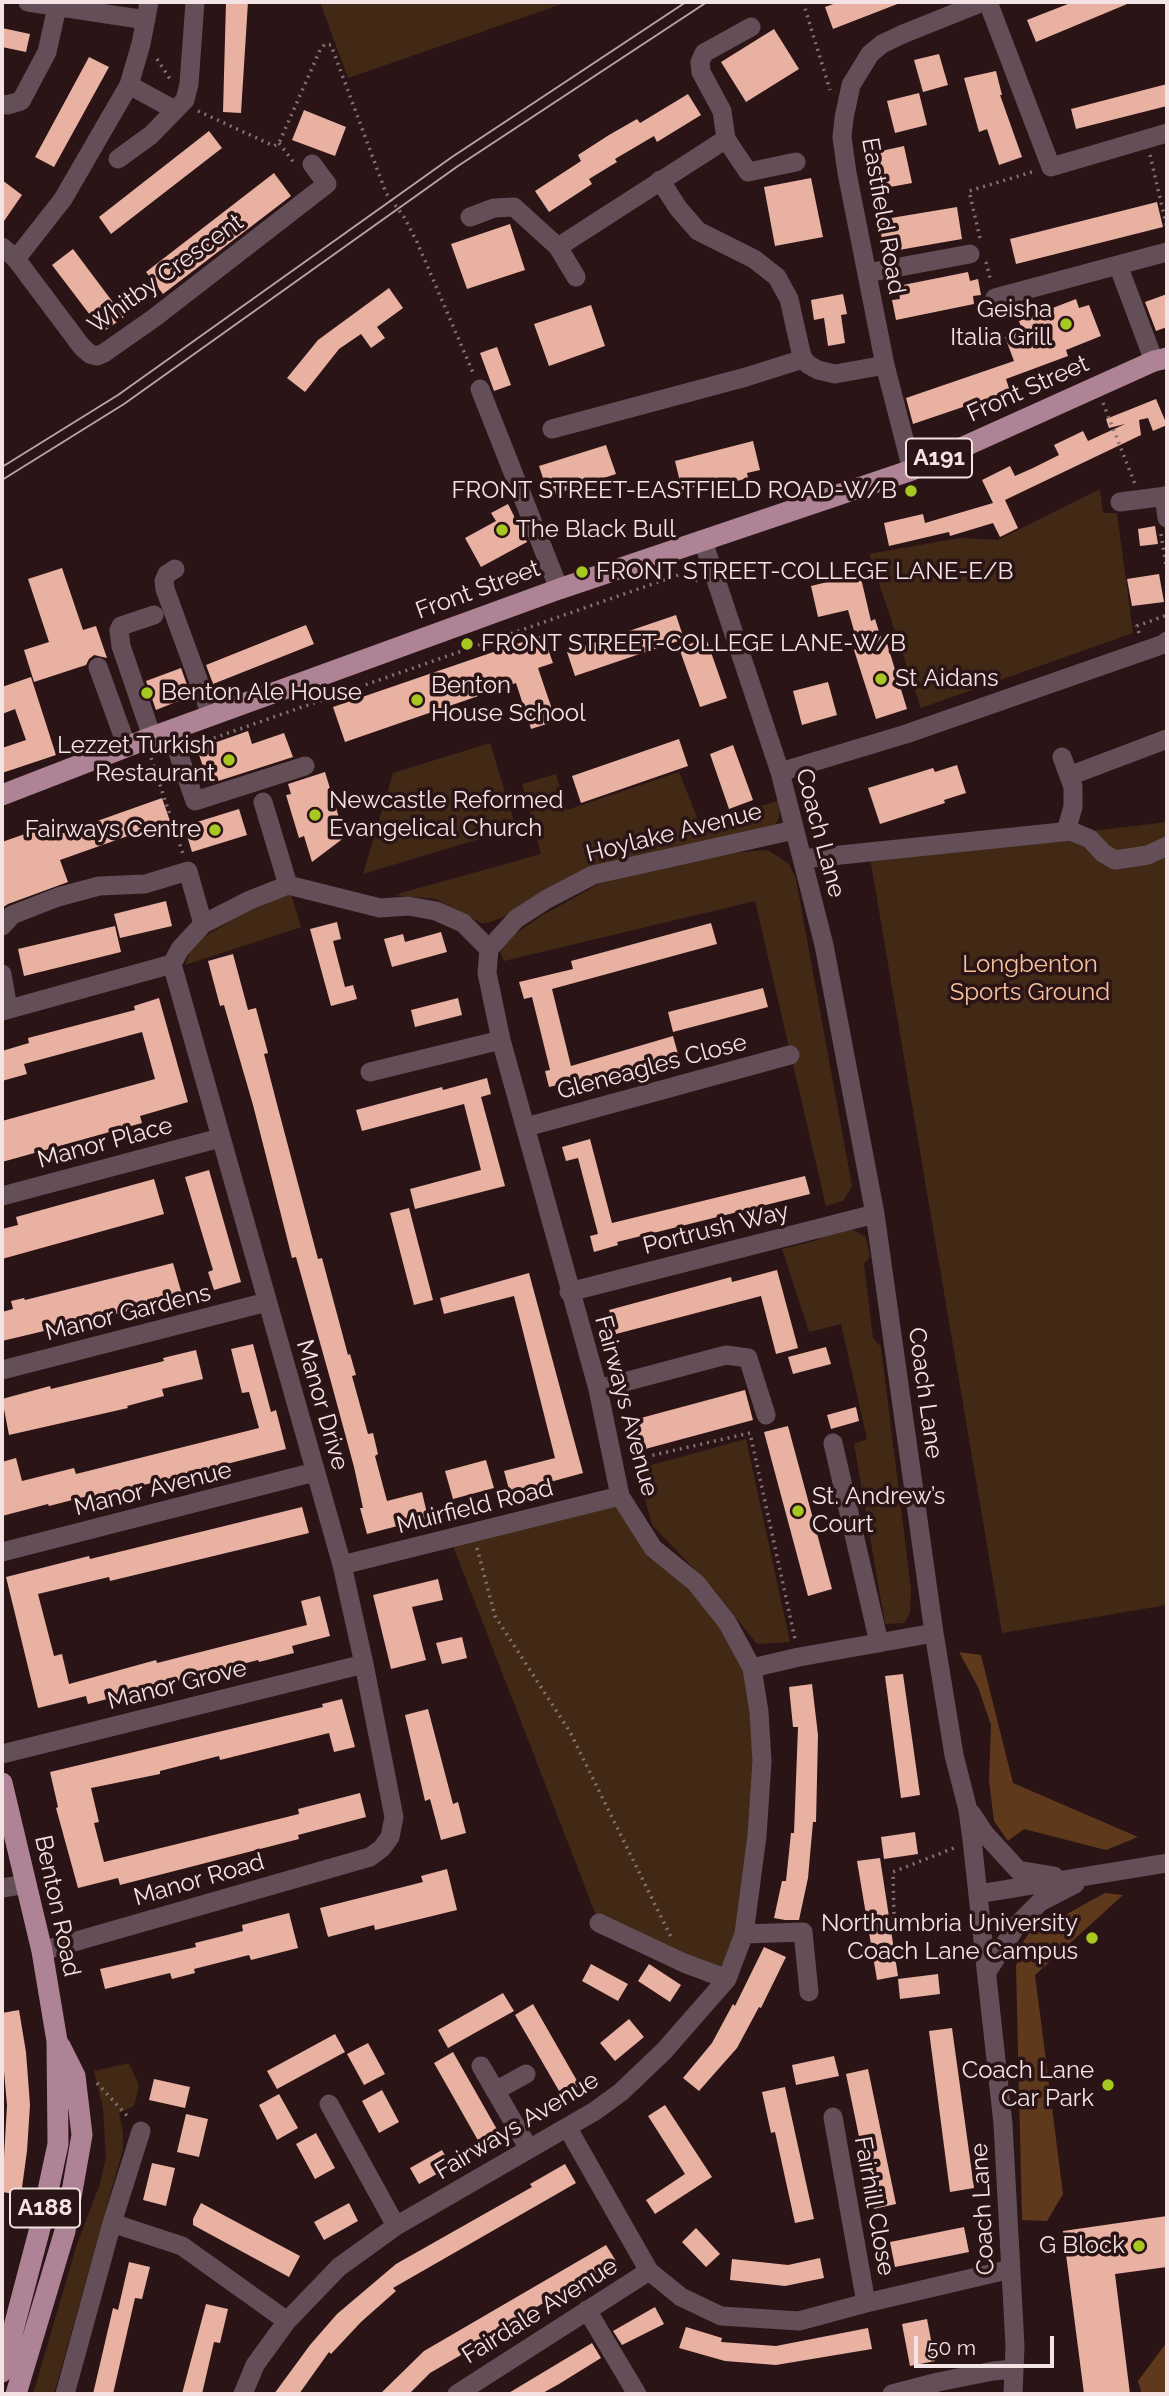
<!DOCTYPE html>
<meta charset="utf-8">
<style>
body{margin:0}
#map{position:relative;width:1169px;height:2396px;overflow:hidden;background:#2b1416;font-family:Raleway,sans-serif}
canvas{display:block}
.frame{position:absolute;inset:0;border:4px solid #f4e3e4;pointer-events:none}
.scale{position:absolute;left:914px;top:2336px;width:140px;height:32px;box-sizing:border-box;border:4px solid #f4e3e4;border-top:0;padding-left:9px;font-size:21px;line-height:24px;white-space:nowrap;color:#f4e3e4;-webkit-text-stroke:5px #2b1416;paint-order:stroke}
</style>
<div id="map">
<canvas width="1169" height="2396"></canvas>
<div class="frame"></div>
<div class="scale">50 m</div>
</div>
<script>
const context = document.querySelector('canvas').getContext('2d');
context.lineJoin = 'round';
function fillPath(path, color) { context.fillStyle = color; context.fill(path, 'evenodd'); }
const toPath = rows => new Path2D(rows.map(r => 'M' + r).join(''));
function stroke(path, color, width, dash) { context.strokeStyle = color; context.lineWidth = width; context.lineCap = dash ? 'butt' : 'round'; context.setLineDash(dash || []); context.stroke(path); }
function label(font, color, halo, rows, align = 'center') {
  context.font = font + ' Raleway,sans-serif'; context.lineWidth = 7; context.setLineDash([]); context.textBaseline = 'middle'; context.strokeStyle = halo; context.fillStyle = color; for (const [text, x, y, turn = 0] of rows) {
    context.save(); context.translate(x, y); context.rotate((+turn || 0) * Math.PI / 180); context.textAlign = isNaN(turn) ? turn : align; if (halo) context.strokeText(text, 0, 0); context.fillText(text, 0, 0); context.restore();
  }
}
fillPath(toPath([
 [320,2,568,2,348,78],
 [1100,489,1103,513,1117,513,1133,633,921,708,869,554,959,538,998,540],
 [490,743,516,828,363,874,393,773],
 [679,772,700,825,780,800,779,818,772,829,639,856,574,874,503,917,488,923,481,923,436,899,394,895,541,854,522,784,556,774,567,810],
 [1167,822,1167,1605,1002,1633,870,858],
 [768,850,789,864,796,879,852,1186,843,1201,826,1206,755,901,504,961,499,949,509,938,541,916,599,884,720,854],
 [290,891,301,927,185,965,192,944,246,912],
 [848,1227,866,1237,870,1257,864,1264,873,1338,881,1347,911,1589,910,1613,904,1623,885,1624,854,1444,867,1439,841,1324,809,1332,782,1249,819,1240,828,1231],
 [746,1439,790,1642,757,1644,716,1592,652,1525,637,1469],
 [620,1496,696,1583,752,1668,757,1836,727,1979,599,1923,450,1538],
 [129,2063,139,2086,134,2106,119,2113,123,2133,123,2149,54,2394,33,2394,77,2244,100,2184,106,2156,103,2108,94,2071]
]), '#422916');
fillPath(toPath([
 [959,1652,981,1655,1013,1783,1138,1837,1106,1850,1024,1829,1008,1841,994,1821,989,1781,991,1725,978,1687],
 [1105,1893,1123,1895,1035,1975,1063,2194,1047,2221,1022,2220,1016,1966,1023,1942,1037,1922,1054,1921],
 [1167,2342,1167,2394,1142,2394,1138,2381]
]), '#5f391c');
fillPath(toPath([
 [226,2,248,2,241,113,223,112],
 [839,2,900,2,900,3,833,29,825,7],
 [1073,2,1132,2,1036,42,1027,20],
 [2,28,30,34,26,52,2,47],
 [774,29,799,69,746,102,721,62],
 [939,54,948,85,923,92,914,60],
 [89,57,109,67,54,167,35,157],
 [996,71,1002,95,1000,95,1022,157,999,165,987,129,979,132,964,78],
 [1167,84,1167,106,1076,129,1071,109],
 [919,93,927,125,895,133,887,101],
 [688,94,701,115,657,142,654,136,615,159,617,162,589,179,592,184,549,212,535,191,581,161,578,155,609,135,637,119,640,123],
 [304,110,346,127,335,156,292,140],
 [209,131,222,148,111,234,99,217],
 [904,146,912,183,879,189,872,153],
 [274,173,291,196,163,294,146,272],
 [811,178,823,237,775,246,764,187],
 [2,180,22,195,2,224],
 [1157,202,1163,227,1016,264,1010,239],
 [957,207,962,239,893,251,891,239,882,240,879,220],
 [510,224,525,270,467,289,451,244],
 [73,249,124,317,103,332,52,265],
 [968,272,970,281,978,279,981,295,973,296,974,304,896,320,892,300,900,299,898,286],
 [389,288,403,308,377,327,385,338,371,348,361,334,339,349,305,392,287,378,318,340],
 [843,294,847,314,841,315,845,343,828,346,824,318,814,320,811,300],
 [1167,294,1167,327,1156,331,1145,302],
 [1076,299,1079,308,1089,305,1101,336,1066,350,1068,356,1006,379,1010,391,913,424,906,398,1014,361,1005,337,1022,330,1019,321],
 [591,305,605,346,549,366,534,324],
 [497,347,511,385,494,391,480,353],
 [1156,399,1167,425,1153,431,1148,418,1139,420,1141,435,1005,500,1018,528,1000,537,993,523,950,536,949,532,889,546,884,523,923,514,925,523,993,503,982,480,1010,466,1015,476,1033,468,1059,455,1054,445,1083,431,1088,441,1125,424,1109,428,1106,419],
 [753,441,760,470,747,473,748,478,700,491,699,486,682,490,675,461],
 [606,445,616,474,549,496,539,466],
 [508,504,527,542,481,567,465,538,496,521,491,513],
 [1155,526,1158,544,1140,546,1138,529],
 [62,568,83,630,96,626,107,658,94,655,89,659,86,665,34,682,24,650,49,642,28,579],
 [860,574,871,621,875,619,882,641,886,640,907,709,876,719,854,650,859,648,848,610,818,617,811,586],
 [1159,574,1164,602,1132,606,1127,579],
 [676,615,684,639,575,676,567,652],
 [306,625,314,644,213,684,206,665],
 [543,635,553,663,538,668,556,721,531,729,516,683,345,742,333,707],
 [706,638,727,698,700,707,679,648],
 [181,668,191,696,156,710,146,681],
 [31,677,56,755,2,773,2,748,26,740,15,709,2,714,2,687],
 [828,682,837,715,802,725,793,691],
 [248,731,252,744,284,733,293,757,209,784,197,749],
 [679,739,688,766,581,803,572,776],
 [733,745,753,800,729,809,710,754],
 [957,765,966,793,944,800,945,803,880,824,868,788,933,768,935,772],
 [325,772,345,837,312,862,304,836,299,838,286,795,291,794,288,784],
 [162,798,170,821,60,860,68,882,8,904,2,908,2,842,48,826,52,837],
 [239,809,247,835,192,852,184,826],
 [166,901,172,926,120,938,114,914],
 [337,922,341,939,333,941,345,987,353,985,357,999,331,1006,310,929],
 [711,923,717,944,552,989,571,1066,673,1036,678,1054,600,1077,600,1075,549,1087,545,1071,550,1070,532,997,524,999,519,982,573,969,571,961],
 [115,926,121,952,24,976,18,949],
 [441,932,447,952,392,967,384,939,403,934,405,942],
 [233,954,248,1010,256,1008,268,1053,264,1054,278,1108,318,1259,322,1258,348,1355,350,1354,356,1375,352,1376,368,1434,373,1433,378,1454,375,1456,387,1501,422,1492,428,1518,367,1534,360,1508,363,1508,354,1467,331,1382,296,1257,292,1258,253,1105,224,1005,220,1006,208,961],
 [763,988,768,1007,673,1032,668,1012],
 [159,998,188,1102,140,1116,142,1123,2,1162,2,1121,155,1079,142,1032,24,1064,27,1074,2,1081,2,1051,29,1043,28,1038,135,1010,134,1006],
 [458,998,462,1015,415,1027,411,1010],
 [487,1078,491,1094,481,1097,505,1186,415,1209,410,1189,481,1170,464,1104,362,1131,356,1110,442,1087,443,1090],
 [590,1139,612,1223,805,1176,810,1194,617,1242,618,1245,594,1252,590,1236,598,1234,578,1158,566,1161,562,1147],
 [209,1170,241,1282,214,1290,208,1272,213,1270,185,1177],
 [154,1179,164,1214,2,1259,2,1229,18,1225,16,1217],
 [409,1208,433,1300,414,1305,390,1213],
 [173,1263,183,1298,2,1341,2,1312,13,1309,11,1301,24,1298,25,1300],
 [777,1270,798,1348,776,1354,761,1296,616,1334,609,1310,731,1277,732,1282],
 [529,1273,583,1473,510,1493,504,1471,555,1458,514,1296,444,1314,440,1298],
 [253,1344,271,1412,276,1410,286,1449,88,1499,88,1496,49,1506,48,1504,2,1516,2,1462,16,1458,22,1481,74,1468,76,1474,259,1428,249,1392,242,1393,231,1349],
 [826,1347,831,1364,793,1374,788,1357],
 [196,1350,203,1379,162,1389,164,1396,127,1406,128,1408,9,1435,2,1399,50,1386,51,1389,164,1361,163,1358],
 [745,1390,753,1420,634,1452,626,1422],
 [856,1407,859,1421,831,1429,827,1415],
 [788,1426,832,1589,808,1596,764,1432],
 [486,1460,494,1488,453,1499,445,1471],
 [302,1507,309,1533,110,1581,109,1577,38,1594,54,1656,62,1654,69,1684,156,1660,157,1663,307,1625,301,1601,320,1596,330,1636,292,1646,294,1653,259,1662,258,1660,88,1704,86,1696,38,1708,6,1577,89,1556,90,1559],
 [438,1579,443,1600,412,1607,426,1660,391,1669,373,1595],
 [462,1637,467,1658,442,1664,436,1643],
 [903,1674,920,1795,901,1798,885,1676],
 [812,1684,818,1735,816,1822,813,1822,808,1878,799,1920,785,1920,774,1918,782,1881,786,1881,791,1833,794,1833,798,1727,793,1727,789,1687],
 [342,1699,355,1747,334,1752,329,1733,220,1760,219,1756,160,1771,160,1774,91,1788,99,1822,94,1823,104,1862,299,1814,298,1809,360,1793,366,1817,298,1835,299,1839,120,1885,118,1878,78,1888,56,1808,58,1807,50,1772,323,1707,322,1704],
 [428,1709,453,1804,458,1802,466,1833,441,1840,430,1799,425,1801,405,1715],
 [915,1832,918,1854,884,1859,881,1837],
 [880,1858,898,1976,877,1980,857,1861],
 [447,1869,457,1910,375,1930,374,1925,328,1937,320,1908,423,1882,421,1876],
 [289,1913,298,1948,251,1960,249,1955,194,1969,195,1973,172,1979,170,1973,105,1989,100,1969,196,1947,195,1943,243,1931,242,1925],
 [764,1947,786,1957,761,2008,759,2007,737,2048,699,2091,683,2078,712,2043,733,2004,735,2006],
 [591,1964,628,1984,618,2001,582,1981],
 [649,1964,681,1985,670,2002,638,1981],
 [938,1974,940,1994,900,1999,898,1979],
 [503,1993,514,2011,448,2048,438,2030],
 [533,2004,580,2086,562,2096,515,2015],
 [19,2010,26,2052,30,2105,27,2151,21,2195,2,2192,7,2105,2,2049,2,2013],
 [629,2019,644,2037,615,2061,600,2043],
 [952,2028,974,2188,950,2192,929,2031],
 [335,2034,345,2052,277,2089,267,2071],
 [368,2043,385,2074,364,2085,347,2054],
 [453,2052,499,2133,480,2144,434,2063],
 [834,2056,839,2076,796,2085,792,2065],
 [868,2069,896,2204,874,2209,846,2074],
 [154,2079,190,2087,185,2108,149,2100],
 [785,2087,814,2219,795,2223,775,2132,771,2133,762,2092],
 [382,2090,399,2122,379,2133,362,2101],
 [279,2094,298,2128,277,2140,259,2105],
 [665,2105,712,2177,655,2214,646,2200,685,2174,648,2116],
 [186,2114,208,2119,199,2157,177,2152],
 [316,2133,335,2168,315,2179,296,2144],
 [442,2150,451,2166,419,2184,410,2168],
 [152,2163,175,2168,166,2206,143,2200],
 [565,2164,576,2183,393,2288,396,2291,361,2322,331,2354,329,2352,299,2394,274,2394,310,2345,337,2314,396,2264,532,2187,530,2184],
 [201,2203,300,2256,289,2277,193,2225,193,2219],
 [349,2203,358,2221,324,2240,314,2222],
 [1167,2216,1167,2267,1115,2274,1130,2394,1084,2394,1063,2231],
 [964,2227,969,2252,895,2267,890,2242],
 [696,2228,720,2254,706,2267,682,2242],
 [606,2245,616,2261,502,2327,504,2330,430,2373,409,2394,380,2394,424,2351],
 [820,2258,824,2278,785,2286,730,2280,732,2259,788,2265],
 [129,2262,150,2267,142,2299,135,2298,113,2394,93,2394,113,2308,118,2310],
 [206,2304,228,2309,220,2343,214,2342,202,2394,182,2394],
 [655,2307,664,2324,622,2345,613,2331],
 [927,2319,935,2361,910,2366,902,2324],
 [686,2327,722,2338,721,2342,776,2346,868,2328,872,2349,776,2365,725,2361,679,2348],
 [592,2343,601,2358,559,2384,541,2394,507,2394]
]), '#e8b1a2');
stroke(toPath([
 [803,2,830,90],
 [157,59,170,79],
 [198,111,274,146,279,143,320,50,325,44,331,45,386,193,404,217,417,242,474,375],
 [279,143,295,164],
 [1150,155,1167,228],
 [980,238,969,191,1032,172],
 [986,262,991,282],
 [1103,403,1135,484],
 [1161,534,1167,571],
 [1139,633,1137,626,1167,615],
 [194,745,681,574,698,581],
 [151,758,183,854],
 [632,1460,750,1433,795,1639],
 [477,1548,495,1616,570,1732,671,1937],
 [822,1929,894,1918,893,1872,954,1848],
 [97,2083,130,2119],
 [2,2212,11,2213,16,2205,26,2204]
]), '#857172', 3.5, [2, 5]);
stroke(toPath([
 [28,2,146,20],
 [988,2,1051,167,1167,133],
 [751,27,704,53,700,62,701,72,722,111,726,139,748,172,796,162],
 [129,85,175,110],
 [2,104,7,105,21,101,47,52,57,7],
 [118,159,151,135,185,100,189,84,195,2],
 [660,180,678,208,698,231,754,259,777,277,789,299,800,348,803,359,809,365,818,370,835,374,885,365],
 [470,217,494,208,514,207,558,247,576,277],
 [2,247,16,259,82,347,90,354,97,356,104,353,154,318,327,184,312,164],
 [558,247,726,139],
 [16,259,63,199,129,85,141,44,149,2],
 [1118,265,1167,252],
 [867,273,970,254],
 [995,298,1118,265,1154,361],
 [480,389,559,589],
 [552,429,746,377,803,359],
 [912,470,885,365,847,173,842,137,844,118,851,85,870,54,882,44,903,34,983,2],
 [1164,496,1167,518],
 [1120,502,1167,496],
 [703,541,780,772,824,945,875,1214,934,1633,954,1755,968,1810,972,1840,1003,2124,1015,2346,1013,2394],
 [175,569,167,574,164,581,165,589,211,715],
 [98,667,127,747],
 [170,730,195,801,305,766],
 [152,737,121,646,119,630,121,626,154,615],
 [1062,757,1073,787,1073,807,1066,831],
 [780,772,906,734,1164,644,1167,641],
 [1069,776,1167,739],
 [263,802,288,885],
 [802,859,1071,831,1090,839,1103,853,1115,860,1148,855,1167,846],
 [2,926,12,915,58,897,99,886,145,884,188,871,203,924],
 [172,964,180,949,203,924,250,900,288,885,380,908,408,906,436,911,463,923,489,949,516,919,547,899,593,875,794,830],
 [2,974,8,1009],
 [2,1011,172,964],
 [370,1072,501,1040],
 [526,1127,790,1055],
 [2,1196,220,1138],
 [569,1292,875,1214],
 [2,1370,267,1302],
 [598,1389,726,1355,748,1358,766,1415],
 [833,1443,879,1643],
 [2,1552,315,1472],
 [342,1565,620,1496],
 [752,1668,799,1657,934,1633],
 [2,1754,364,1664],
 [971,1813,985,1834,1018,1870,1054,1876],
 [2,1888,27,1884],
 [978,1894,1167,1863],
 [599,1923,684,1963,727,1979],
 [744,1934,803,1932,809,1992],
 [42,1951,370,1857,382,1848,390,1837,394,1817,364,1664,342,1565,172,964],
 [987,1972,1017,1925,1040,1902,1075,1884],
 [481,2066,529,2149],
 [495,2091,526,2074],
 [329,2104,396,2226],
 [833,2117,866,2303],
 [567,2127,649,2271,681,2297,721,2316,799,2321,866,2303,1011,2269],
 [112,2223,141,2131],
 [587,2310,637,2394],
 [65,2394,112,2223,182,2246,287,2321],
 [243,2394,255,2365,287,2321,339,2267,396,2226,595,2111,621,2092,664,2051,727,1979,744,1934,757,1836,762,1761,759,1712,752,1668,727,1622,696,1583,653,1548,620,1496,598,1389,501,1040,487,973,489,949],
 [457,2394,649,2271],
 [892,2394,938,2382,993,2371,1014,2369]
]), '#644f58', 19);
stroke(toPath([
 [2,795,152,737,559,589,912,470,1154,361,1167,358],
 [2,1783,42,1951,57,2041,58,2144,40,2228,2,2372],
 [16,2394,65,2231,82,2135,75,2076,60,2046]
]), '#ae8395', 21);
stroke(toPath([
 [2,467,118,395,452,157,686,2],
 [2,480,124,404,458,166,707,2]
]), '#b6a3a5', 2);
for (const [x, y, r, color] of [
 [1066,324,7,"#a6c820"],
 [911,491,7,"#a6c820"],
 [502,530,7,"#a6c820"],
 [582,572,7,"#a6c820"],
 [467,644,7,"#a6c820"],
 [881,679,7,"#a6c820"],
 [147,693,7,"#a6c820"],
 [417,700,7,"#a6c820"],
 [229,760,7,"#a6c820"],
 [315,815,7,"#a6c820"],
 [215,830,7,"#a6c820"],
 [798,1511,7,"#a6c820"],
 [1092,1938,7,"#a6c820"],
 [1108,2085,7,"#a6c820"],
 [1139,2246,7,"#a6c820"]
]) { const dot = new Path2D(); dot.arc(x, y, r, 0, 2 * Math.PI); context.fillStyle = color; context.fill(dot); stroke(dot, '#2b1416', 2.5); }
for (const [x, y, w] of [
 [939,458,66],
 [45,2208,70]
]) { const box = new Path2D(); box.roundRect(x - w / 2, y - 19.5, w, 39, 5); context.fillStyle = '#2b1416'; context.fill(box); stroke(box, '#f4e3e4', 2); }
label('bold 23px', '#f4e3e4', null, [
 ["A191",939,458],
 ["A188",45,2208]
]);
label('24px', '#f4e3e4', '#2b1416', [
 ["Eastfield Road",883,216,80],
 ["Whitby Crescent",166,274,-36],
 ["Front Street",1028,389,-24],
 ["Front Street",478,590,-20],
 ["Hoylake Avenue",674,833,-14],
 ["Coach Lane",820,833,75],
 ["Gleneagles Close",652,1067,-15],
 ["Manor Place",105,1143,-15],
 ["Portrush Way",716,1229,-14],
 ["Manor Gardens",128,1313,-14],
 ["Coach Lane",925,1393,82],
 ["Manor Drive",322,1405,74],
 ["Fairways Avenue",626,1406,75],
 ["Manor Avenue",153,1489,-14],
 ["Muirfield Road",475,1507,-14],
 ["Manor Grove",177,1685,-14],
 ["Manor Road",199,1880,-16],
 ["Benton Road",57,1906,78],
 ["Fairways Avenue",517,2126,-31],
 ["Fairhill Close",874,2206,80],
 ["Coach Lane",983,2209,-93],
 ["Fairdale Avenue",540,2311,-32]
]);
label('24px', '#f4e3e4', '#2b1416', [
 ["Geisha",1052,310,"right"],
 ["Italia Grill",1052,338,"right"],
 ["FRONT STREET-EASTFIELD ROAD-W/B",897,491,"right"],
 ["The Black Bull",516,530],
 ["FRONT STREET-COLLEGE LANE-E/B",596,572],
 ["FRONT STREET-COLLEGE LANE-W/B",481,644],
 ["St Aidans",895,679],
 ["Benton",431,686],
 ["House School",431,714],
 ["Benton Ale House",161,693],
 ["Lezzet Turkish",215,746,"right"],
 ["Restaurant",215,774,"right"],
 ["Newcastle Reformed",329,801],
 ["Evangelical Church",329,829],
 ["Fairways Centre",201,830,"right"],
 ["St. Andrew’s",812,1497],
 ["Court",812,1525],
 ["Northumbria University",1078,1924,"right"],
 ["Coach Lane Campus",1078,1952,"right"],
 ["Coach Lane",1094,2071,"right"],
 ["Car Park",1094,2099,"right"],
 ["G Block",1125,2246,"right"]
], 'left');
label('24px', '#f7c29c', '#2b1416', [
 ["Longbenton",1030,965],
 ["Sports Ground",1030,993]
]);
</script>
